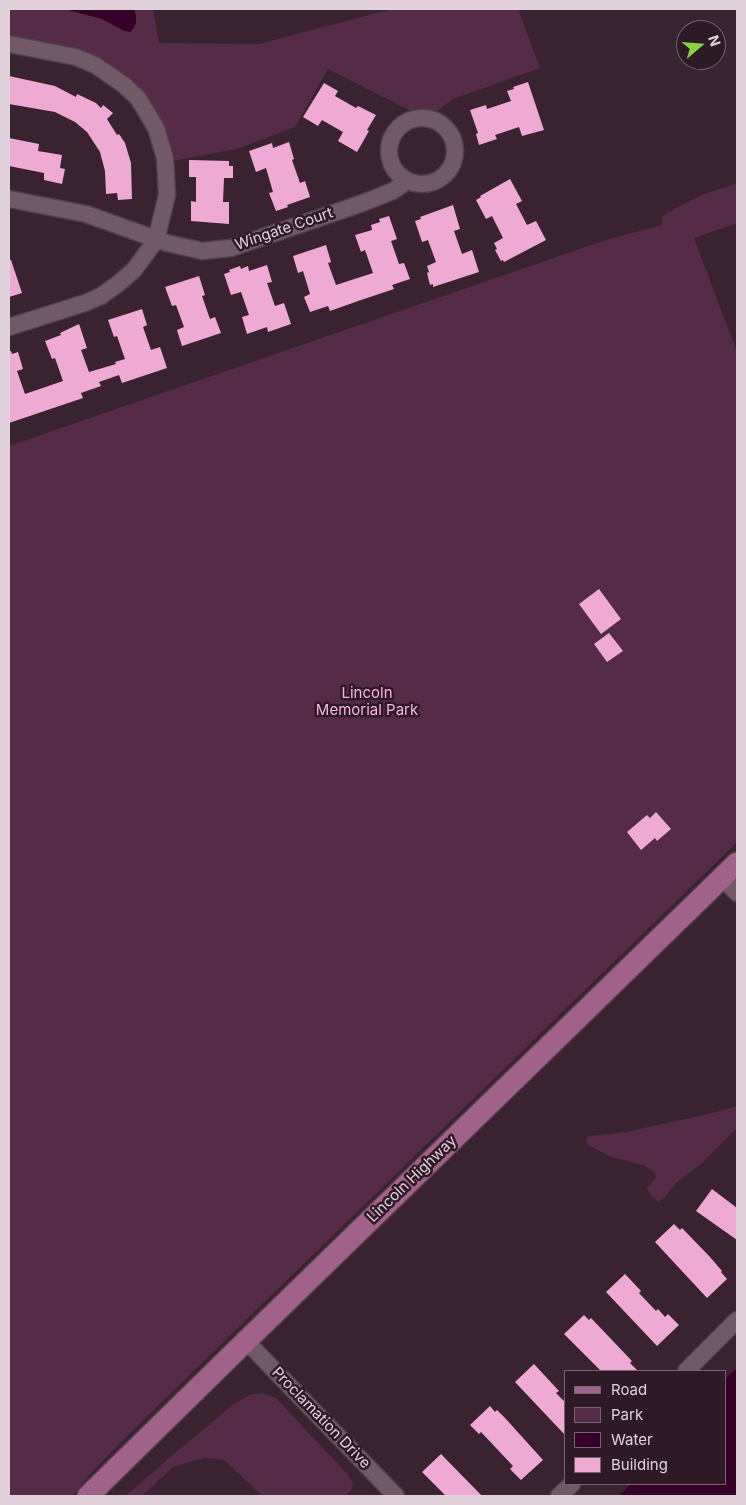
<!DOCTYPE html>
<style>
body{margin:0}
#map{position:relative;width:746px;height:1505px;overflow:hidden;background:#392331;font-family:Inter,sans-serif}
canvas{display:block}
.frame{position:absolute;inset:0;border:10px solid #e0d1da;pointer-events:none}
.legend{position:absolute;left:564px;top:1370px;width:162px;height:115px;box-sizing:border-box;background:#2e1a27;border:1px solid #75636f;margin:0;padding:6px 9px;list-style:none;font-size:15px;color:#e0d1da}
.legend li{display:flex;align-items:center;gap:10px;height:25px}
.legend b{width:25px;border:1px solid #75636f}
.north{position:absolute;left:676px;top:20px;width:50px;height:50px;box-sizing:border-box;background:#2e1a27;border:1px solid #75636f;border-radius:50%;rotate:72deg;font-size:14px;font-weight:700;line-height:20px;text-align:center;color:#e0d1da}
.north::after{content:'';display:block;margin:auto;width:18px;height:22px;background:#8dce44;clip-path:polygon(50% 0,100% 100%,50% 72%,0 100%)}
</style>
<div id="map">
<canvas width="746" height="1505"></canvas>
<div class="frame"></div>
<ul class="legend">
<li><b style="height:6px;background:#a0618b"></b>Road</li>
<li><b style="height:14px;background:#552c47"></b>Park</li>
<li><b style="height:14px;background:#360028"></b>Water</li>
<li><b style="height:14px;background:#efa9d5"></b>Building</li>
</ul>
<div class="north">N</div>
</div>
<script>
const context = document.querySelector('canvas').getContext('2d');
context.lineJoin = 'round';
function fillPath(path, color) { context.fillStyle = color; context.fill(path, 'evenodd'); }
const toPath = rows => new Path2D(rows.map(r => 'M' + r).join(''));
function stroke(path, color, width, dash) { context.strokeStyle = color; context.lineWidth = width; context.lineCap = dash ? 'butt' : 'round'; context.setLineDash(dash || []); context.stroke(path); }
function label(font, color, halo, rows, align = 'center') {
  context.font = font + ' Inter,sans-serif'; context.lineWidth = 5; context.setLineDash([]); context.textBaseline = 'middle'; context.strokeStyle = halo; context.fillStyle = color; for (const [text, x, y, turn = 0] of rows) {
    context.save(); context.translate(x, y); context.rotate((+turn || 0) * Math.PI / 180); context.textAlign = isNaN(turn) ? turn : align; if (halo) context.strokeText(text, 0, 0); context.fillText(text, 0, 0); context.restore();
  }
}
fillPath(toPath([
 [9,9,153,9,159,43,259,44,392,9,518,9,540,68,453,99,427,119,328,69,295,127,237,149,166,162,156,128,111,74,9,44],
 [737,183,737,223,694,238,737,352,737,842,127,1436,92,1472,72,1496,9,1496,9,446,603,241,662,225,662,217,668,212,702,195],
 [737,1106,737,1128,701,1164,676,1183,665,1197,659,1202,652,1197,647,1188,656,1177,655,1173,645,1166,609,1156,587,1144,586,1138,590,1136,626,1132,713,1113],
 [262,1393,276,1398,348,1475,353,1483,351,1490,345,1496,263,1496,224,1460,204,1458,173,1467,142,1496,126,1496,168,1459,234,1404,249,1395]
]), '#552c47');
fillPath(toPath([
 [64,9,134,9,136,15,136,23,134,28,130,32,124,31,102,19],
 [737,1368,737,1496,619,1496,631,1484,725,1484,725,1379]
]), '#360028');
fillPath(toPath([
 [9,76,55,86,76,97,77,94,96,103,101,108,103,105,113,113,107,119,117,135,119,134,125,143,131,163,132,199,118,200,117,193,106,194,105,171,100,152,87,132,75,122,55,112,9,104],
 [528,82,544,130,522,136,519,127,495,135,497,139,479,145,476,134,478,133,470,110,486,105,487,109,511,101,507,91,514,89,513,87],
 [324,83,338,91,335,96,356,108,358,106,376,115,367,130,369,131,357,152,338,141,343,132,322,120,318,126,303,117],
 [9,138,39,144,38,151,62,155,60,168,65,169,62,184,44,180,44,173,9,166],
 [289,142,294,159,292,160,300,183,305,181,310,197,287,205,288,207,276,211,269,193,273,192,266,168,256,172,249,151,272,143,273,148],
 [189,160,229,161,229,166,233,166,233,178,224,178,223,202,229,202,229,224,191,221,191,201,196,202,196,177,189,177],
 [510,179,522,201,516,204,527,225,536,221,546,240,504,262,503,260,501,261,495,250,497,249,494,243,503,238,492,216,486,219,476,200,481,197,480,196],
 [453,205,460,229,454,231,462,254,472,250,479,272,433,287,433,284,430,285,427,273,429,272,427,266,436,262,428,240,422,242,415,221,421,219,420,217],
 [389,216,397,239,391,241,399,264,404,263,410,279,392,285,394,289,361,300,330,311,328,306,310,312,304,297,310,294,303,271,298,273,293,256,326,245,331,262,328,263,336,285,373,273,365,250,361,252,355,235,372,230,371,225,380,222,379,219],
 [9,260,11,260,22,293,9,297],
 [267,265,272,282,267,283,275,306,284,303,291,324,268,332,267,327,247,334,242,317,249,315,241,292,231,295,224,274,230,272,229,270,240,266,241,269,248,266,249,271],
 [199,276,205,295,202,296,210,319,215,317,221,333,182,346,177,330,184,327,176,305,172,306,165,287],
 [142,309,147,325,143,327,151,350,160,347,167,368,122,383,119,375,99,382,101,386,81,393,83,398,9,423,9,351,11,351,12,354,18,352,23,369,17,371,25,394,63,381,55,358,52,359,45,341,61,335,60,333,79,324,87,348,81,350,89,372,116,364,115,362,125,359,117,336,114,337,108,320],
 [599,589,621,619,601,634,579,604],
 [609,633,623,651,607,662,594,644],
 [656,812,671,829,657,841,655,838,641,850,627,832,647,815,650,818],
 [712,1189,737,1208,737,1240,696,1211],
 [674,1224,680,1230,682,1228,710,1257,722,1271,721,1272,727,1279,707,1298,655,1242],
 [625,1274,641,1291,639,1293,656,1311,658,1309,665,1317,668,1314,679,1325,657,1346,606,1292],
 [584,1315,589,1320,591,1318,632,1361,630,1363,638,1371,601,1371,564,1334],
 [534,1364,559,1391,556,1393,565,1402,565,1435,515,1382],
 [490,1406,495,1412,497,1410,505,1418,543,1460,521,1480,510,1469,513,1466,481,1432,479,1434,470,1425],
 [441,1454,482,1496,446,1496,422,1472]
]), '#efa9d5');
const minor = toPath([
 [9,44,76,57,95,65,124,85,138,98,156,128,165,158,167,195,156,240,134,270,119,283,101,296,85,303,9,327],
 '389 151a33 33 0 1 1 66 0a33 33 0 1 1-66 0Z',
 [9,199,86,214,167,243,202,251,231,248,360,204,393,191,407,181],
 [722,878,737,893],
 [246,1341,396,1496],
 [686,1371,737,1320],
 [559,1496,572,1484]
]);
const major = toPath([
 [88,1496,246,1341,737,863]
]);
stroke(minor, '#513f4b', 19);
stroke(major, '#513f4b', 24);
stroke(minor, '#725968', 16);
stroke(major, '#a0618b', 21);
label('15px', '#e0d1da', '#2e1a27', [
 ["Wingate Court",284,229,-19],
 ["Lincoln Highway",412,1179,-44],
 ["Proclamation Drive",321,1418,46]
]);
label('15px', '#fcb3e1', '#2e1a27', [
 ["Lincoln",367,693],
 ["Memorial Park",367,710]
]);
</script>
